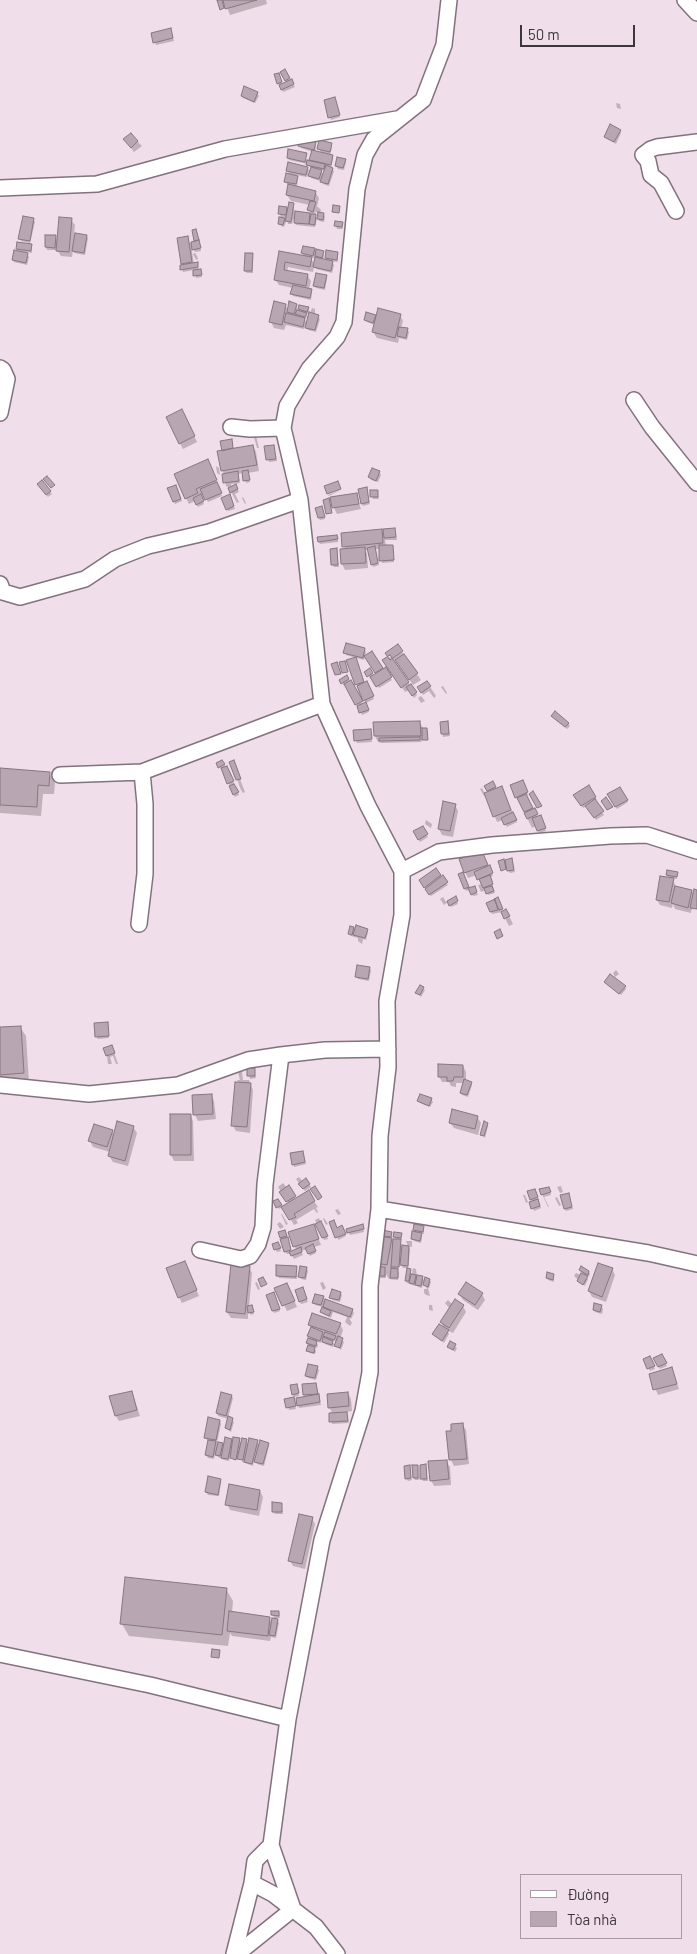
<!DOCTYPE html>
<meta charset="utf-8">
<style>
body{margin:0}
#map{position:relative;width:697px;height:1954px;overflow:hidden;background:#f0deea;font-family:Barlow,sans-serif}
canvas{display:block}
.legend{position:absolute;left:520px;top:1874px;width:162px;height:65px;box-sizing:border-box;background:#f0deea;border:1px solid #a89ba4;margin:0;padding:6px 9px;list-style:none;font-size:15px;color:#3d373b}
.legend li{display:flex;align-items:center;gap:10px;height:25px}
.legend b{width:25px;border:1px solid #a89ba4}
.scale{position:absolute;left:520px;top:25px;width:115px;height:22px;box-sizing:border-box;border:2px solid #3d373b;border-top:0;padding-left:6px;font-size:15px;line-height:18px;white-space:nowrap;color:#3d373b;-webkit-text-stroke:4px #f0deea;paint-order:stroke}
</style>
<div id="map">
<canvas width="697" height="1954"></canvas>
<ul class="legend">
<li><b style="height:6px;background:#fff"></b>Đường</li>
<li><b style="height:14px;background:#b8a7b3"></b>Tòa nhà</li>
</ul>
<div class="scale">50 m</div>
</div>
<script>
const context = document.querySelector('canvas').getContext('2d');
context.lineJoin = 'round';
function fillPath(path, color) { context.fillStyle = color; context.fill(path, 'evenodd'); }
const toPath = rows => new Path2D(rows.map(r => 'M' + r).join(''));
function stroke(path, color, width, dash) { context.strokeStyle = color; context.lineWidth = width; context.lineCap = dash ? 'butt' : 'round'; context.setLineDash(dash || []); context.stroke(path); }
fillPath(toPath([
 [224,0,266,0,267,4,230,15],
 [171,32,174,41,156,45,152,34],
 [285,71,295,87,283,92,278,83,280,77,282,85,287,83,282,73],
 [257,93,259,96,255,103,243,98,242,96],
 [336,101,340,117,331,120,330,117],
 [616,103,620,104,621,109,617,108],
 [620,131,621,133,616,144,605,137],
 [131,135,142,146,134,152,125,140],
 [315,143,316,146,315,152,322,154,319,149,331,144,332,147,330,156,333,158,331,169,334,171,329,186,323,184,320,179,320,181,311,178,310,176,312,168,307,164,289,160,288,158,306,154,306,161,310,162,313,152,301,148,300,146],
 [320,169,325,171,324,176],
 [345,160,346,162,344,170,338,169,336,166],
 [307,168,309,170,307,177,296,175,298,179,297,188,315,192,319,198,317,206,321,210,320,213,325,216,324,222,319,221,319,213,315,212,314,215,317,218,315,227,296,225,293,219,292,224,288,224,287,217,283,217,286,222,284,227,281,226,280,208,289,209,294,204,294,212,311,215,309,210,310,205,291,201,287,195,289,185,285,182,290,176,288,171],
 [33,219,35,222,30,243,21,241,20,239],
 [71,220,75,225,74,234,86,236,88,238,85,255,74,253,73,250,72,257,61,256,57,250,47,250,46,247,55,236,58,242],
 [342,223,343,229,337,229,336,226],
 [196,230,201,251,195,252,191,245,194,264,197,263,202,277,196,278,194,270,183,272,182,269,184,265,187,238,190,243,196,242,193,231],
 [31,245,32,253,26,252,29,257,27,265,14,262,13,260,20,253,17,249],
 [314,250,316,254,323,252,324,255,323,260,328,262,326,258,327,252,337,253,338,262,331,261,334,265,332,273,316,269,314,266,313,272,288,267,287,272,307,275,311,281,309,289,312,292,311,300,293,296,292,294,293,288,279,285,275,279,280,253,304,257,302,253],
 [310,257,316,258,315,265],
 [195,253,197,256,198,259,196,260,193,254],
 [252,255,253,273,247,273,245,271],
 [326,276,327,278,325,290,316,288,314,286],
 [285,305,288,310,297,305,297,311,301,312,299,309,308,308,310,313,312,308,315,309,315,315,320,319,316,332,308,330,305,325,304,329,286,325,284,330,274,328,271,322],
 [305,313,310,314,307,324,304,318,306,319,307,316],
 [400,315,403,321,401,328,407,329,409,332,407,340,399,338,398,343,377,338,373,332,375,325,367,322,365,320,375,316,376,319],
 [185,416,197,442,183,449,180,443],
 [256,436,259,448,257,448,254,437],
 [231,440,234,450,253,446,256,452,259,471,248,473,250,482,246,483,243,473,238,474,240,483,231,484,232,487,236,486,239,492,235,494,239,502,237,503,229,488,226,486,219,452,223,451],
 [274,446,277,461,269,462,265,447],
 [216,466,219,468,220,475,217,473],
 [211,467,222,496,208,502,203,493,200,495,204,504,198,507,195,501,189,504,186,498],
 [379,472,381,475,378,482,371,480,370,477],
 [42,482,52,494,48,497,40,487],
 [177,488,182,501,175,504,174,502],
 [366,489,370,504,363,506,362,503],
 [341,490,329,496,328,495],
 [371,491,377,491,379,499,373,499],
 [356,494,361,509,337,514,334,508,332,498],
 [243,497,246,503,245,504,242,498],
 [230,498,235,509,228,511,227,509],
 [323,510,325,519,320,520,319,518],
 [395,529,397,540,385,540,386,546,392,546,393,548,394,562,382,563,380,549,375,549,379,565,373,567,369,550,365,550,367,554,368,568,345,570,342,564,346,550,344,546,382,530,385,537],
 [338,538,338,542,320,544,319,542],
 [336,550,339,567,334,567,332,564],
 [365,650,366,652,364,660,346,655,345,653],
 [402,652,421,680,413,685,396,659,393,661,416,693,417,695,414,698,409,690,405,692,384,660],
 [372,653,392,680,379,688,372,677,370,678,366,672,370,670,374,676,377,674,366,656],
 [355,658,365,684,367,683,374,699,366,703,356,684],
 [347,677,363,705,367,706,369,712,362,715,345,685,344,686,341,680],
 [427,682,436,696,434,698,429,691,423,695,419,688],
 [443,686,447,693,446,694,441,687],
 [421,696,425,701,421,703,418,698],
 [552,716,568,723,570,726,567,729],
 [420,723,423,728,428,732,428,739,423,739,421,742,382,743,378,742,375,736],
 [441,723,448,723,450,736,443,737],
 [370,730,372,742,357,743,356,740],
 [222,761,228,770,239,795,235,797,222,769,221,769,217,763],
 [231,763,234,764,245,792,243,793,241,790],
 [0,770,49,773,55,782,54,794,43,794,41,816,0,813],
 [493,783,496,790,502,788,517,822,507,827,503,820,497,822,486,795,484,796,480,789,482,788,485,794,489,793,486,786],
 [524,784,528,795,526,796,538,817,542,819,546,831,539,833,536,826,532,828,517,797],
 [589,787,597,800,595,801,604,815,596,820,587,806,583,808,575,795],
 [619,788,628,802,617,809,609,795],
 [455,805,458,811,453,837,442,835,439,829],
 [426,820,432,824,431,828,425,824],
 [422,828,428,837,420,842,415,832],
 [482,852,493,876,490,877,495,893,488,895,486,890,481,892,478,885,482,884,477,875,468,878,465,872],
 [511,860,515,872,510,873,508,870],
 [436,870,448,885,431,896,420,881],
 [462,873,469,889,474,887,478,895,473,896,470,889,466,891,460,874],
 [677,873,677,879,672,878,676,887,692,891,694,895,697,891,697,908,692,907,692,910,697,911,691,910,691,913,675,909,673,904,672,908,660,905,657,900,669,879,667,875],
 [443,897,446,902,455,898,458,904,451,907,448,902,444,905,440,899],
 [499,901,503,912,506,910,513,924,509,926,502,912,492,914,491,912,487,903],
 [351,927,367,930,368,932,366,940,363,939,362,944,358,941,358,938,351,936,349,934],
 [369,968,371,970,369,981,358,979,357,976],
 [616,970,619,974,615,977,613,973],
 [607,984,625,987,626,989,621,995],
 [423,988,425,990,421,997,417,993],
 [107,1023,109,1038,98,1039,96,1036],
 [20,1027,26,1036,29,1082,0,1083,0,1028],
 [113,1049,118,1064,116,1064,113,1056,110,1057,112,1064,108,1064,107,1055],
 [463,1066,466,1072,466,1081,471,1083,472,1085,468,1097,462,1095,461,1093,464,1083,456,1083,456,1087,451,1086,449,1082,442,1082,439,1076],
 [248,1069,254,1069,256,1078,250,1079],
 [238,1072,242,1072,243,1080,249,1080,253,1090,250,1133,236,1131,233,1126,239,1084,237,1080,240,1080],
 [211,1095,214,1101,216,1119,198,1121,195,1115],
 [431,1099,433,1102,430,1107,420,1103,419,1101],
 [190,1115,193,1121,194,1161,174,1161,171,1155],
 [477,1117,481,1123,478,1135,454,1128,450,1123],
 [487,1124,488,1126,485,1138,481,1134],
 [133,1127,137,1133,128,1166,113,1162,109,1156,110,1152,93,1147,90,1141,112,1131,115,1136],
 [304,1155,306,1164,294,1167,293,1164],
 [299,1177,303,1182,306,1180,311,1187,305,1191,296,1179],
 [283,1183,287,1188,289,1187,296,1199,308,1192,318,1207,316,1208,318,1212,317,1213,314,1209,296,1220,298,1223,294,1225,283,1207,279,1209,275,1202,278,1200,282,1208,289,1204,278,1187],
 [561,1186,563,1192,560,1193,557,1187],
 [550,1191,551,1195,544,1197,549,1207,548,1207,542,1194],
 [536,1192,541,1208,534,1211,531,1199],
 [523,1195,525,1195,528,1202,526,1203],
 [557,1197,561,1205,559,1206,555,1198],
 [569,1197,573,1209,566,1211,565,1209],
 [338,1209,341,1214,338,1215,335,1210],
 [281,1214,282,1214,288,1224,286,1225],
 [319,1218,328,1239,324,1240,315,1220],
 [324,1218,328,1224,326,1225,323,1219],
 [280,1222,284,1227,280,1229,277,1224],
 [313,1225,321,1245,314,1247,316,1253,310,1256,307,1249,301,1251,303,1255,294,1259,291,1254,287,1254,285,1252,280,1233,285,1234,291,1252,296,1250,290,1233],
 [423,1227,424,1234,420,1233,422,1237,421,1243,414,1241,412,1239,416,1233,414,1230],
 [363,1228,364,1232,350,1235,348,1230],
 [337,1229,343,1229,346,1236,338,1240],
 [391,1233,392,1240,396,1240,394,1236,401,1234,402,1240,399,1239,401,1246,408,1247,406,1241,412,1241,412,1247,408,1246,410,1249,408,1270,412,1274,413,1268,416,1269,417,1276,422,1277,425,1282,429,1280,431,1282,429,1288,428,1288,430,1296,426,1295,424,1293,424,1289,427,1289,425,1283,423,1283,422,1288,418,1287,416,1284,415,1286,407,1283,406,1281,408,1268,403,1268,400,1262,399,1269,397,1269,399,1273,398,1280,389,1279,386,1274,386,1278,375,1278,384,1238,383,1236],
 [273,1245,279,1246,281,1251,277,1252],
 [249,1267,252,1273,249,1307,253,1309,254,1314,251,1315,248,1311,248,1319,231,1318,227,1312],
 [296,1267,297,1279,279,1278,277,1275],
 [187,1268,199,1296,182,1303,179,1297],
 [306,1268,308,1271,306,1280,301,1279,300,1276],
 [612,1269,615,1275,606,1302,592,1297,589,1291],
 [581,1270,589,1272,590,1274,589,1276,585,1275,588,1279,585,1286,574,1276,576,1273,584,1276],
 [553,1275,554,1282,548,1280,547,1278],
 [257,1282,260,1289,258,1290,255,1283],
 [323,1282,326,1288,323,1290,320,1283],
 [287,1284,297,1307,287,1311,276,1289],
 [304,1291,308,1302,301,1304,300,1302],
 [340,1293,342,1295,340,1302,332,1300,331,1297],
 [459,1294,482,1294,485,1300,478,1310,463,1300],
 [267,1295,274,1296,280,1311,274,1313],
 [323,1297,325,1302,352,1310,354,1313,351,1319,349,1318,352,1323,350,1326,345,1322,347,1317,333,1312,331,1318,323,1314,322,1312,323,1307,315,1305,314,1303],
 [448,1300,453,1305,463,1306,466,1312,453,1333,447,1330,449,1334,444,1343,434,1334,445,1330,441,1322,450,1309,445,1303],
 [429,1305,432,1305,433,1311,429,1310],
 [601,1306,603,1309,602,1314,595,1312,594,1310],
 [309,1324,340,1324,343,1330,340,1339,344,1342,341,1350,336,1346,337,1342,331,1340,334,1344,333,1347,325,1344,322,1340,321,1343,315,1341,318,1345,317,1348,313,1346,316,1351,315,1354,309,1353,308,1343,311,1341,309,1336,312,1329],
 [451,1343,457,1348,455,1352,449,1347],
 [661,1355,667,1366,660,1369,655,1358],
 [645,1359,651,1360,655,1369,650,1371],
 [317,1368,319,1370,316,1380,308,1378,306,1376],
 [671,1368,679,1389,658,1395,650,1375],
 [316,1384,321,1405,299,1408,297,1399,306,1398,304,1395],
 [298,1388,299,1396,294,1397,293,1394],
 [132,1392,140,1416,119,1421,116,1416],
 [348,1393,351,1399,352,1411,346,1412,349,1423,332,1424,330,1414,333,1414,329,1407],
 [231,1396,233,1398,228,1418,234,1422,231,1432,226,1428,229,1419,218,1416,217,1413],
 [293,1398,296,1409,289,1410,286,1400],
 [220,1421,221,1424,217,1443,222,1444,224,1448,231,1440,233,1444,239,1439,242,1445,246,1441,249,1445,257,1442,260,1446,268,1444,269,1446,264,1466,257,1464,254,1460,253,1466,242,1462,242,1459,230,1457,229,1461,224,1460,218,1457,215,1453,214,1459,208,1458,206,1455,209,1441,205,1438],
 [462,1424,466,1430,469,1464,454,1466,451,1460,448,1432,452,1432],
 [446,1461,450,1467,451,1485,434,1486,431,1480],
 [417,1466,418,1468,419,1480,415,1480,414,1478],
 [425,1466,428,1481,423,1481,422,1479],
 [409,1467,412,1480,408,1481,406,1478],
 [220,1480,221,1482,219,1496,208,1495,206,1492],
 [260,1491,263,1497,259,1516,230,1510,227,1504],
 [281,1504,283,1514,275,1514,273,1511],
 [312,1519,315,1524,305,1569,293,1566,290,1561],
 [226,1589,233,1601,232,1613,269,1618,272,1623,275,1620,272,1612,279,1613,280,1618,276,1618,279,1623,276,1638,271,1637,270,1641,232,1636,230,1633,228,1646,129,1636,122,1624]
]), '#0003');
const building = toPath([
 [217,0,222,0,224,8,220,10,217,0],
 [223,0,257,0,225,9,223,0],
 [171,28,173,38,153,43,151,33,171,28],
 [285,69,290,78,285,81,280,72,285,69],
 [279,73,282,82,277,84,274,74,279,73],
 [292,79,294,84,281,90,279,85,292,79],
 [244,86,258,92,254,102,241,96,244,86],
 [335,97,340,115,328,118,324,100,335,97],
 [610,124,621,130,614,142,604,137,610,124],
 [131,133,138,141,131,148,123,139,131,133],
 [300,138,316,142,314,150,298,146,300,138],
 [319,140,332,143,330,152,317,149,319,140],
 [288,149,307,153,305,162,287,158,288,149],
 [312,150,333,155,331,165,309,160,312,150],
 [337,157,346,159,343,168,335,166,337,157],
 [307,160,325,164,324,169,306,165,307,160],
 [288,162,308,167,306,175,286,171,288,162],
 [326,165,333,168,328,184,320,182,326,165],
 [311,167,322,170,319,179,308,176,311,167],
 [286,173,298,176,296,184,284,182,286,173],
 [288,184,316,191,314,201,286,195,288,184],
 [310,201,316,202,313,212,307,210,310,201],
 [289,202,294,203,291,222,285,221,289,202],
 [333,205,340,206,339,213,332,212,333,205],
 [279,206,287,207,286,215,278,214,279,206],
 [295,211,310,213,309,224,294,223,295,211],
 [318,212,324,213,323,220,317,219,318,212],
 [311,214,316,214,315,225,309,224,311,214],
 [23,216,34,218,30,241,18,239,23,216],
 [59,217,72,218,69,252,56,251,59,217],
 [279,217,285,218,283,225,278,224,279,217],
 [335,221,343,222,342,227,334,226,335,221],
 [196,229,199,240,194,241,192,230,196,229],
 [75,233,87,235,84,253,72,251,75,233],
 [45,235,56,235,55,248,45,247,45,235],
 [188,236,192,262,181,264,177,238,188,236],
 [199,240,201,248,192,250,191,242,199,240],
 [17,242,32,244,31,251,16,249,17,242],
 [303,246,315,248,313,256,301,253,303,246],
 [316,249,324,251,322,258,315,256,316,249],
 [14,250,28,253,26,263,12,260,14,250],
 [326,250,338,252,337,260,325,258,326,250],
 [279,251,312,257,310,267,285,262,284,270,308,274,306,286,274,280,279,251],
 [245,253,253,253,252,271,244,271,245,253],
 [315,257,333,261,331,271,313,267,315,257],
 [198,262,198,267,180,270,180,265,198,262],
 [201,269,202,275,193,276,193,270,201,269],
 [316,273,327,275,324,288,313,286,316,273],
 [293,285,312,289,310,298,290,294,293,285],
 [274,301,286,304,282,325,269,322,274,301],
 [289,301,297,304,294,314,287,312,289,301],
 [299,305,309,307,307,312,298,309,299,305],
 [378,308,401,314,395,338,372,332,378,308],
 [297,310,307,313,305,317,295,314,297,310],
 [309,312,319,315,315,330,305,328,309,312],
 [366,312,376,315,373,323,364,320,366,312],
 [286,313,305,318,303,327,284,322,286,313],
 [399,327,408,328,406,338,397,336,399,327],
 [182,409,195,436,179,444,166,417,182,409],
 [232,439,233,448,222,451,220,441,232,439],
 [253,445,257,465,221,471,217,451,253,445],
 [274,445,276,459,266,460,264,446,274,445],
 [208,459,217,480,196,489,198,493,185,499,174,474,208,459],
 [372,468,380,471,376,481,368,477,372,468],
 [248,470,250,480,243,481,242,471,248,470],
 [238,471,239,481,223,483,222,474,238,471],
 [47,476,55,485,51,488,43,479,47,476],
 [42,480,51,491,46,495,37,484,42,480],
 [338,481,341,489,327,494,324,486,338,481],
 [217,482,222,493,205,500,200,489,217,482],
 [236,484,238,489,230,493,228,488,236,484],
 [176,485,181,499,173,502,167,488,176,485],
 [367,487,369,502,361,504,358,489,367,487],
 [370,490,378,490,378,497,370,497,370,490],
 [357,493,359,504,332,508,330,497,357,493],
 [201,494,204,501,196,505,193,498,201,494],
 [230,494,234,506,226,510,221,498,230,494],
 [329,498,332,513,326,514,323,500,329,498],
 [322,506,325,517,318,518,315,508,322,506],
 [395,528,396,537,384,538,383,529,395,528],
 [382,529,383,543,342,547,341,533,382,529],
 [337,535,338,539,318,542,317,537,337,535],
 [379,545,393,545,394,560,379,561,379,545],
 [375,546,378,563,371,565,367,548,375,546],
 [365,547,366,563,341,564,340,549,365,547],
 [337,548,338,565,331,565,330,549,337,548],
 [346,643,365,648,363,658,343,653,346,643],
 [398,644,403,651,390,660,385,653,398,644],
 [372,651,383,668,375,673,364,656,372,651],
 [404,654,418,673,409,680,395,660,404,654],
 [390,655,409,682,401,688,382,660,390,655],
 [356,657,364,682,355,685,346,660,356,657],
 [345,661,348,672,342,673,339,662,345,661],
 [337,662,341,674,335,675,331,664,337,662],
 [386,667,392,677,376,687,370,677,386,667],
 [370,668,373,673,367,677,364,672,370,668],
 [347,675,349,679,341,684,339,680,347,675],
 [351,680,363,701,355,705,344,684,351,680],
 [367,681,374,696,363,701,357,686,367,681],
 [427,681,431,686,421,693,417,687,427,681],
 [411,684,417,692,412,696,406,687,411,684],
 [366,702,369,710,359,713,357,706,366,702],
 [555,711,569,723,565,727,551,716,555,711],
 [420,721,421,736,374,736,373,722,420,721],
 [448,721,449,734,441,734,440,722,448,721],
 [422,728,427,728,428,740,422,740,422,728],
 [371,729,372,739,354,741,353,730,371,729],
 [420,737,420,740,379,741,379,738,420,737],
 [222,760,225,764,218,768,216,763,222,760],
 [234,760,241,779,236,780,229,762,234,760],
 [227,766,234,781,227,784,221,768,227,766],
 [0,768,50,772,49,786,38,785,37,807,0,805,0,768],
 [523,780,528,792,515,798,510,785,523,780],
 [493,781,496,787,487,791,484,786,493,781],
 [234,784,239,792,233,795,229,786,234,784],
 [589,785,596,797,581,806,573,795,589,785],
 [502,786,511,810,493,817,484,793,502,786],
 [620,787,628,800,615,807,607,794,620,787],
 [533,791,542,806,537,808,529,794,533,791],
 [526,794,533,808,524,812,517,798,526,794],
 [606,797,613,807,607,810,601,801,606,797],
 [595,799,604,811,594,818,585,806,595,799],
 [443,801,456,804,450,831,438,829,443,801],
 [535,808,538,814,527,819,524,813,535,808],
 [513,812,517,820,504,825,501,818,513,812],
 [541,815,546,828,537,831,532,818,541,815],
 [423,826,428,834,418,840,413,831,423,826],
 [482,851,488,865,464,873,459,859,482,851],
 [512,858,514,870,507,871,505,860,512,858],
 [504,859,506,869,501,871,498,861,504,859],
 [490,865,493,873,477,880,474,872,490,865],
 [436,868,441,875,424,888,419,880,436,868],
 [667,870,678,872,677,877,666,875,667,870],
 [463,872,469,887,464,889,458,874,463,872],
 [443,875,448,882,429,895,425,889,443,875],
 [490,875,493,884,483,888,479,879,490,875],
 [660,876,674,878,669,902,656,900,660,876],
 [475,886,477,892,471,895,468,888,475,886],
 [492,886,494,891,486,894,484,888,492,886],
 [675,886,692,890,688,908,671,903,675,886],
 [694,889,697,890,697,909,690,908,694,889],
 [456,896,458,901,449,906,447,901,456,896],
 [498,897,503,909,499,910,494,899,498,897],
 [495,899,498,910,490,912,486,903,495,899],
 [506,909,510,916,504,919,501,912,506,909],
 [356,925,368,929,365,938,353,935,356,925],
 [350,926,354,927,352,935,348,934,350,926],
 [500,929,503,936,497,939,494,932,500,929],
 [357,965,370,967,368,979,355,977,357,965],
 [610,974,626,986,619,994,604,982,610,974],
 [420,985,424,987,420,995,415,993,420,985],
 [108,1022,109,1036,95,1037,94,1023,108,1022],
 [21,1026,24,1073,0,1075,0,1027,21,1026],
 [112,1045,115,1053,106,1056,103,1048,112,1045],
 [438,1064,463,1065,463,1077,454,1077,453,1081,447,1081,447,1077,438,1077,438,1064],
 [247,1068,255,1068,255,1076,247,1076,247,1068],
 [464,1079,472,1082,467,1095,460,1093,464,1079],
 [235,1082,251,1083,247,1127,231,1126,235,1082],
 [212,1094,213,1114,193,1115,192,1095,212,1094],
 [420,1094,432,1098,429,1106,417,1101,420,1094],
 [452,1109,478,1116,475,1129,449,1123,452,1109],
 [170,1114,191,1114,191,1155,170,1155,170,1114],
 [117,1121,134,1126,125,1161,108,1156,117,1121],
 [484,1121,488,1123,484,1136,480,1135,484,1121],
 [94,1124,113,1130,107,1147,88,1141,94,1124],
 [303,1151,305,1162,292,1165,290,1153,303,1151],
 [306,1178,310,1184,303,1189,298,1184,306,1178],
 [289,1185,296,1196,286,1202,279,1192,289,1185],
 [315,1186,322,1197,318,1200,310,1189,315,1186],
 [549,1187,551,1192,541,1195,539,1189,549,1187],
 [535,1189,538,1197,530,1200,527,1191,535,1189],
 [309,1190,315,1201,294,1214,296,1217,289,1220,281,1207,309,1190],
 [569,1193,572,1207,564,1209,560,1195,569,1193],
 [278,1199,282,1205,276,1208,273,1201,278,1199],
 [538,1199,540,1206,531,1209,529,1202,538,1199],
 [334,1220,337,1228,342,1225,346,1234,335,1238,329,1222,334,1220],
 [321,1221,328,1236,322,1238,315,1224,321,1221],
 [314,1224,319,1239,293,1247,288,1232,314,1224],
 [363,1224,364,1229,347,1233,346,1229,363,1224],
 [414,1224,424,1226,423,1232,413,1230,414,1224],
 [285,1230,287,1236,280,1238,278,1232,285,1230],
 [382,1230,392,1232,391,1237,382,1236,382,1230],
 [412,1231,422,1233,420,1241,411,1239,412,1231],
 [394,1232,402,1233,401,1238,393,1237,394,1232],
 [380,1236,392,1238,387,1265,376,1263,380,1236],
 [288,1237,291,1250,284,1252,280,1239,288,1237],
 [393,1239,401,1239,399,1267,391,1267,393,1239],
 [278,1242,281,1248,274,1250,272,1244,278,1242],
 [313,1244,316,1251,308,1254,305,1248,313,1244],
 [402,1245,409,1246,408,1266,400,1265,402,1245],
 [301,1247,302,1252,291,1256,289,1252,301,1247],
 [185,1261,197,1290,178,1298,166,1268,185,1261],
 [598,1263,613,1268,602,1297,588,1291,598,1263],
 [231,1264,250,1266,245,1314,226,1312,231,1264],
 [276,1265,297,1266,296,1277,276,1276,276,1265],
 [300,1266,307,1267,305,1278,298,1277,300,1266],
 [581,1266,589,1271,588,1275,579,1270,581,1266],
 [379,1267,385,1267,385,1276,379,1276,379,1267],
 [391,1268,398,1269,398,1278,390,1278,391,1268],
 [407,1268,411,1269,409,1281,405,1281,407,1268],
 [547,1272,554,1274,553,1280,546,1278,547,1272],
 [581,1273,588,1276,583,1285,577,1281,581,1273],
 [411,1274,416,1275,414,1284,409,1283,411,1274],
 [417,1275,423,1276,421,1286,415,1285,417,1275],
 [263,1277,267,1284,261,1287,258,1279,263,1277],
 [425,1277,430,1279,428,1287,423,1285,425,1277],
 [466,1282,483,1293,475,1305,458,1294,466,1282],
 [287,1283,295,1301,282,1306,274,1288,287,1283],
 [303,1287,307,1299,299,1302,295,1290,303,1287],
 [332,1289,341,1292,339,1300,329,1298,332,1289],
 [274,1292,280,1309,272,1311,266,1295,274,1292],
 [315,1294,324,1296,321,1305,312,1303,315,1294],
 [325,1299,353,1309,350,1317,323,1307,325,1299],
 [455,1299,464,1305,449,1328,440,1322,455,1299],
 [594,1303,602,1305,600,1312,593,1310,594,1303],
 [252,1305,254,1312,248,1313,247,1306,252,1305],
 [322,1307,331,1311,329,1316,320,1312,322,1307],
 [312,1313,341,1323,336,1334,308,1325,312,1313],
 [439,1324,449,1330,442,1341,432,1334,439,1324],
 [311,1327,323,1332,320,1341,307,1336,311,1327],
 [325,1332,336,1336,334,1340,323,1336,325,1332],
 [338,1336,343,1338,340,1348,334,1346,338,1336],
 [323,1337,333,1341,332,1345,322,1342,323,1337],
 [308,1338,317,1341,316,1346,306,1343,308,1338],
 [450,1341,456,1344,453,1350,447,1347,450,1341],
 [308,1345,315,1347,314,1353,306,1351,308,1345],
 [662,1354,667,1363,658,1367,653,1358,662,1354],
 [650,1356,655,1366,647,1369,643,1359,650,1356],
 [308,1364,318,1366,315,1378,305,1376,308,1364],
 [672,1367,677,1384,653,1390,649,1374,672,1367],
 [316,1383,318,1394,303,1395,302,1384,316,1383],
 [297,1384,299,1393,292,1395,290,1385,297,1384],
 [132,1391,137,1410,115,1416,109,1396,132,1391],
 [221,1392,232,1395,226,1416,216,1413,221,1392],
 [348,1392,349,1406,328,1408,327,1394,348,1392],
 [319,1394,320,1402,297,1406,296,1398,319,1394],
 [294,1397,296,1406,286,1408,284,1399,294,1397],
 [347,1412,348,1421,329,1422,329,1413,347,1412],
 [228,1416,233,1418,230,1430,225,1428,228,1416],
 [208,1417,220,1420,216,1440,204,1438,208,1417],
 [463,1423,467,1459,449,1460,446,1431,451,1431,451,1424,463,1423],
 [225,1437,232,1439,228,1459,221,1458,225,1437],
 [233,1437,240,1438,236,1460,230,1458,233,1437],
 [242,1438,247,1439,243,1460,237,1459,242,1438],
 [249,1438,258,1440,252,1464,244,1462,249,1438],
 [208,1440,216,1441,213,1457,205,1455,208,1440],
 [260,1440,269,1443,263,1464,254,1462,260,1440],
 [218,1442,223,1443,220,1456,215,1455,218,1442],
 [447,1460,449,1479,430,1481,428,1461,447,1460],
 [426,1464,427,1479,420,1479,420,1465,426,1464],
 [410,1465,411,1478,405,1479,404,1466,410,1465],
 [412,1465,418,1465,418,1478,413,1478,412,1465],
 [208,1476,221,1479,218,1495,205,1492,208,1476],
 [229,1484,260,1490,257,1510,225,1505,229,1484],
 [272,1502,282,1503,282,1512,272,1512,272,1502],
 [299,1514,313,1517,302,1564,288,1561,299,1514],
 [125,1577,227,1588,222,1635,120,1624,125,1577],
 [229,1611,270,1617,268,1636,227,1631,229,1611],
 [271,1611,279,1611,279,1616,271,1615,271,1611],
 [272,1618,278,1619,275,1636,269,1635,272,1618],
 [212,1649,220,1650,219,1658,211,1657,212,1649]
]);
fillPath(building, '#b8a7b3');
stroke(building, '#867781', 1);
const street = toPath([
 [685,0,697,13],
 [0,188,97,184,225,149,397,119],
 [676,211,661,183,651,175,648,161,643,155,651,149,657,147,697,142],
 [0,368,3,370,7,379,0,413],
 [634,400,652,427,697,483],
 [231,427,250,429,283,428],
 [0,584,3,592,20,597,85,579,115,559,148,546,209,532,300,500],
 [60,775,142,772,322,704],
 [402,871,439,852,492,845,610,836,647,835,697,851],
 [139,924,145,874,145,804,142,772],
 [0,1085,89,1094,178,1085,248,1060,281,1055,325,1050,388,1049],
 [379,1209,648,1253,697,1264],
 [200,1250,241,1259,250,1256,258,1244,263,1227,265,1184,281,1055],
 [0,1654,150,1685,288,1719,322,1540,363,1411,370,1372,370,1286,379,1209,380,1136,388,1067,387,1001,402,915,402,871,368,806,322,704,300,500,283,428,287,406,309,369,337,337,344,322,357,189,365,155,374,139,423,100,444,45,449,0],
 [288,1719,271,1845,255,1861,252,1883,273,1894,316,1927,337,1954],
 [234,1954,252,1883],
 [237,1954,293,1909,271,1845]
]);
stroke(street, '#82727d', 18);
stroke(street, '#fff', 15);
</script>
